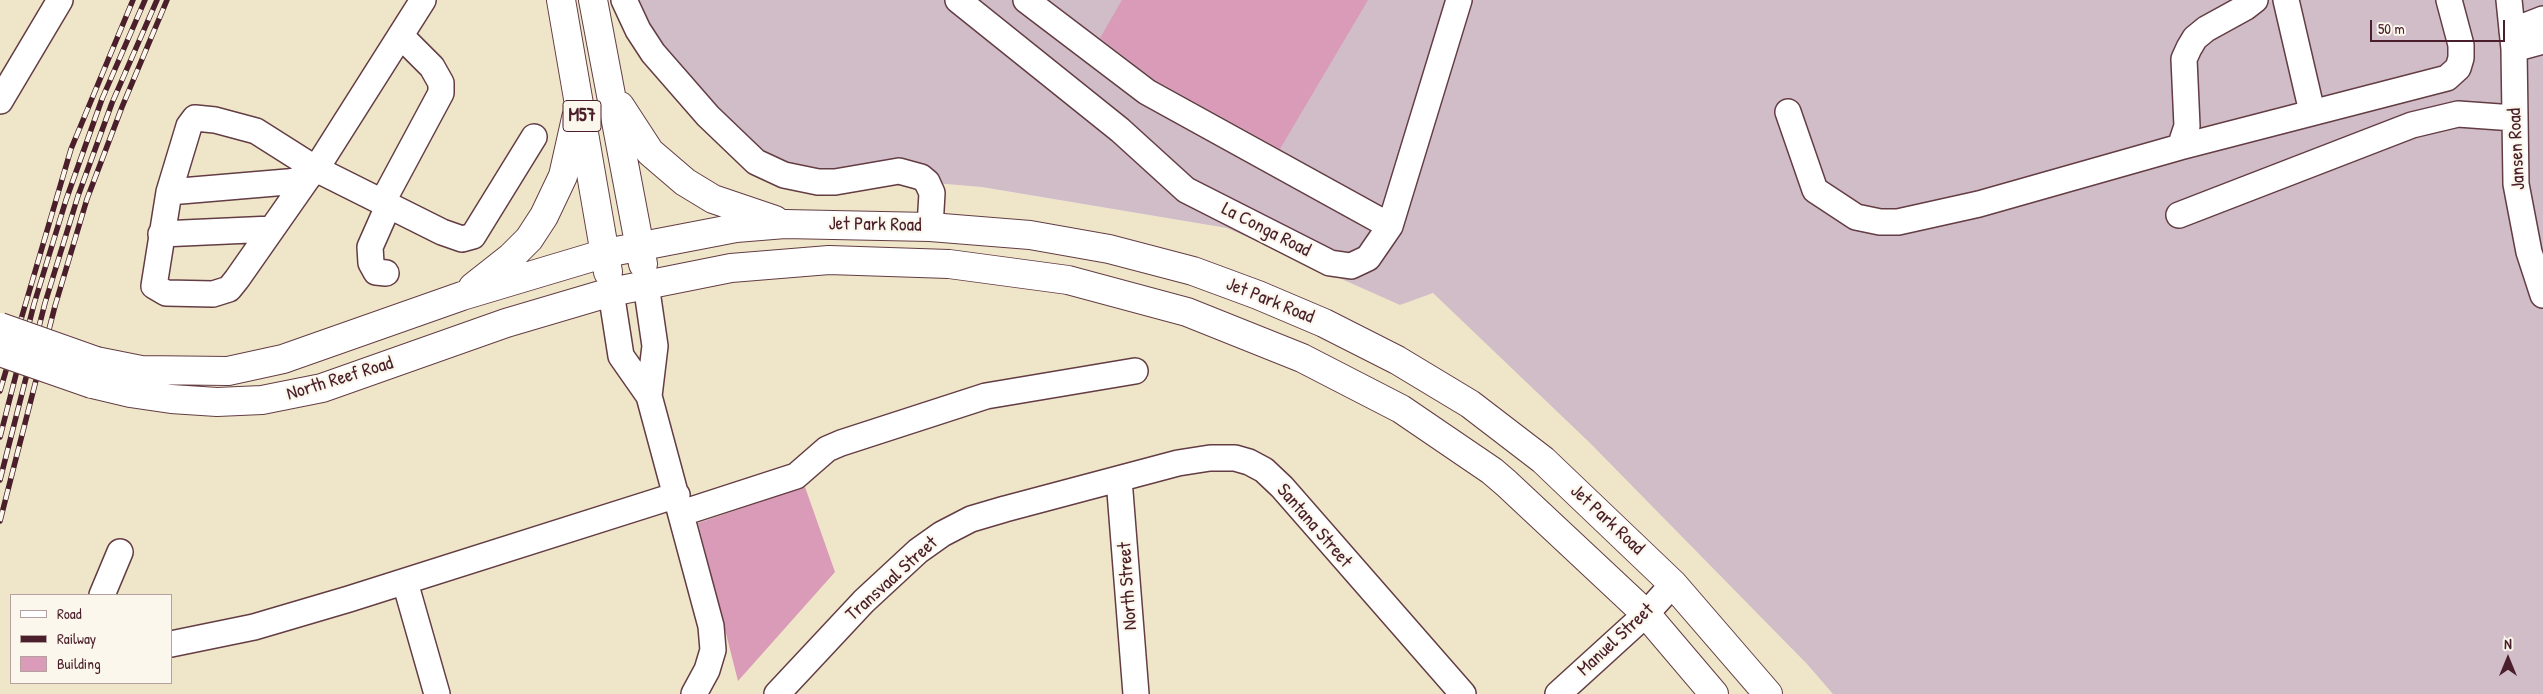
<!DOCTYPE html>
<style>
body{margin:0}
#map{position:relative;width:2543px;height:694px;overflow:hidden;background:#efe6ca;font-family:"Patrick Hand",sans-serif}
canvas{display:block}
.legend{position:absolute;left:10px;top:594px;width:162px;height:90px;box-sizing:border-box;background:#fbf7ec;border:1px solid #b4a19f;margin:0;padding:6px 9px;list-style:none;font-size:15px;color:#4a1f2b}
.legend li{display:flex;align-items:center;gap:10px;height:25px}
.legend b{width:25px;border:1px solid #b4a19f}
.north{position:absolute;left:2483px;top:634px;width:50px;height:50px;-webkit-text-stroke:4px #fbf7ec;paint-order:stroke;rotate:0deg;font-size:14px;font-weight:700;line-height:20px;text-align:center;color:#4a1f2b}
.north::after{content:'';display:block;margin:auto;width:18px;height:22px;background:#4a1f2b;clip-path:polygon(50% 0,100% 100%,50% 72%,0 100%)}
.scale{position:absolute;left:2370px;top:20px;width:135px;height:22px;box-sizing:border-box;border:2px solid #4a1f2b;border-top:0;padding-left:6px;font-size:15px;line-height:18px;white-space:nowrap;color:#4a1f2b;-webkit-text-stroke:4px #fbf7ec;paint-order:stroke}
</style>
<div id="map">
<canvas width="2543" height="694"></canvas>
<ul class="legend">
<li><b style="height:6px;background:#fff"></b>Road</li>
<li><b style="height:6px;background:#4a1f2b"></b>Railway</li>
<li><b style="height:14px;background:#d99bb8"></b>Building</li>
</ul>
<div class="north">N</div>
<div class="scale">50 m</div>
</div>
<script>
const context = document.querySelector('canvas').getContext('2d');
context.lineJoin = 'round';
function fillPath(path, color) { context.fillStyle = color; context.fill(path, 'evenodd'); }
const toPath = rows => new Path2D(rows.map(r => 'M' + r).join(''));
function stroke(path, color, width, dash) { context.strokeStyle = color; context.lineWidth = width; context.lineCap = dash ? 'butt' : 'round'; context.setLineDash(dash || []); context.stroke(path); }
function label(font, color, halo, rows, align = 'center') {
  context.font = font + ' "Patrick Hand",sans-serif'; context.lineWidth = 4.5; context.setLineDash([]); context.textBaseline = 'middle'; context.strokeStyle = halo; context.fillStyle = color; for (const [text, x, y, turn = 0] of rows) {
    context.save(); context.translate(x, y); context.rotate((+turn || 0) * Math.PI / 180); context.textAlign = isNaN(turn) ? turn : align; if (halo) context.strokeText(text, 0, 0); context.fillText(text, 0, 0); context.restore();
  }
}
fillPath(toPath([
 [631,0,2543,0,2543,694,1833,694,1807,664,1590,443,1433,293,1400,305,1227,228,982,187,767,169,645,41]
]), '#d1bdc8');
fillPath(toPath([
 [1122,0,1368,0,1280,149,1155,80,1100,38],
 [805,487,835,572,738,681,698,523]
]), '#d99bb8');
const minor = toPath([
 [423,0,316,169,442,232,462,239,473,236,534,137],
 [624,0,638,30,653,53,708,116,756,162,784,175,818,182,835,182,899,171,921,177,927,182,932,193,930,227],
 [958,0,1120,130,1186,190,1330,263,1351,266,1368,258,1390,226,1459,0],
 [1026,0,1147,92,1390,226],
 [2286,0,2312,112],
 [2509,0,2514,49,2516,184,2529,252,2543,295],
 [2512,31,2543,19],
 [2514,49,2543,41],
 [0,101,60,0],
 [1788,112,1815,190,1856,217,1880,222,1898,222,1979,204,2180,147,2187,126,2184,59,2189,48,2195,38,2206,29,2246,7,2255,0],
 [2180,147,2447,78,2458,68,2461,58,2461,45,2449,0],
 [169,192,287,182,307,179,316,169,256,131,215,120,195,118,189,126,169,192,154,286,166,293,213,294,229,289,237,279,307,179],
 [383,201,441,93,441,83,432,67,401,36],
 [2179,215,2412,125,2458,114,2514,118],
 [161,234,272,229],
 [386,273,376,272,371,263,370,247,389,204],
 [646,284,655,346,649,396],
 [611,292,621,356,649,396,711,626,713,650,707,670,694,694],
 [1119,479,1136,694],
 [682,513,796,476,827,449,841,443,986,396,1135,371],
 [405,582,437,694],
 [102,595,120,552],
 [171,644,254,627,349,599,677,495],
 [777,694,864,601,918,551,942,534,971,519,1005,509,1178,463,1210,458,1235,458,1249,462,1264,470,1282,487,1463,694],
 [1558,694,1646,614,1673,584]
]);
const major = toPath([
 [561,0,608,272],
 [593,0,643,264],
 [620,106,650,152,685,182,713,199,775,220],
 [473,287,511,257,529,239,544,216,563,176,576,118],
 [96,361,141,370,228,371,283,359,462,296,606,253,736,228,785,224,930,227,1030,235,1109,249,1193,271,1258,295,1324,323,1397,360,1470,404,1543,460,1673,584,1768,694],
 [92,384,130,393,171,399,217,402,262,400,322,388,506,323,611,292,731,268,829,260,949,264,1068,280,1187,312,1302,358,1401,409,1492,471,1506,483,1646,614,1714,694]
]);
stroke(minor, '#633d43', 28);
stroke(major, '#633d43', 30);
stroke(minor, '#fff', 25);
stroke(major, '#fff', 28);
const rail = toPath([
 [0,391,71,149,133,0],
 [0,437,34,304,66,200,102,99,145,0],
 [0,480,45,303,78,196,112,103,157,0],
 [0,521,55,306,87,199,122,107,167,0]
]);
stroke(rail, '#4a1f2b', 5.5);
stroke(rail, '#fbf7ec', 4, [11]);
const majorBridge = toPath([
 [0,327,96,361],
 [0,352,92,384]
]);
stroke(majorBridge, '#633d43', 30, []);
stroke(majorBridge, '#fff', 28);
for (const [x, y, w] of [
 [582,116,38]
]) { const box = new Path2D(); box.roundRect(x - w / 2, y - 15.5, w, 31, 4); context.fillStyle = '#fbf7ec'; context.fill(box); stroke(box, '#4a1f2b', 1); }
label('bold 18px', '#4a1f2b', null, [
 ["M57",582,116]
]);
label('19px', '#4a1f2b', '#fbf7ec', [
 ["Jansen Road",2517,149,-93],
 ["Jet Park Road",875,225,1],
 ["La Conga Road",1266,230,27],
 ["Jet Park Road",1270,301,22],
 ["North Reef Road",340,379,-17],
 ["Jet Park Road",1607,520,43],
 ["Santana Street",1314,526,49],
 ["Transvaal Street",892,579,-42],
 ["North Street",1128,586,-94],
 ["Manuel Street",1616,640,-43]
]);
</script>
